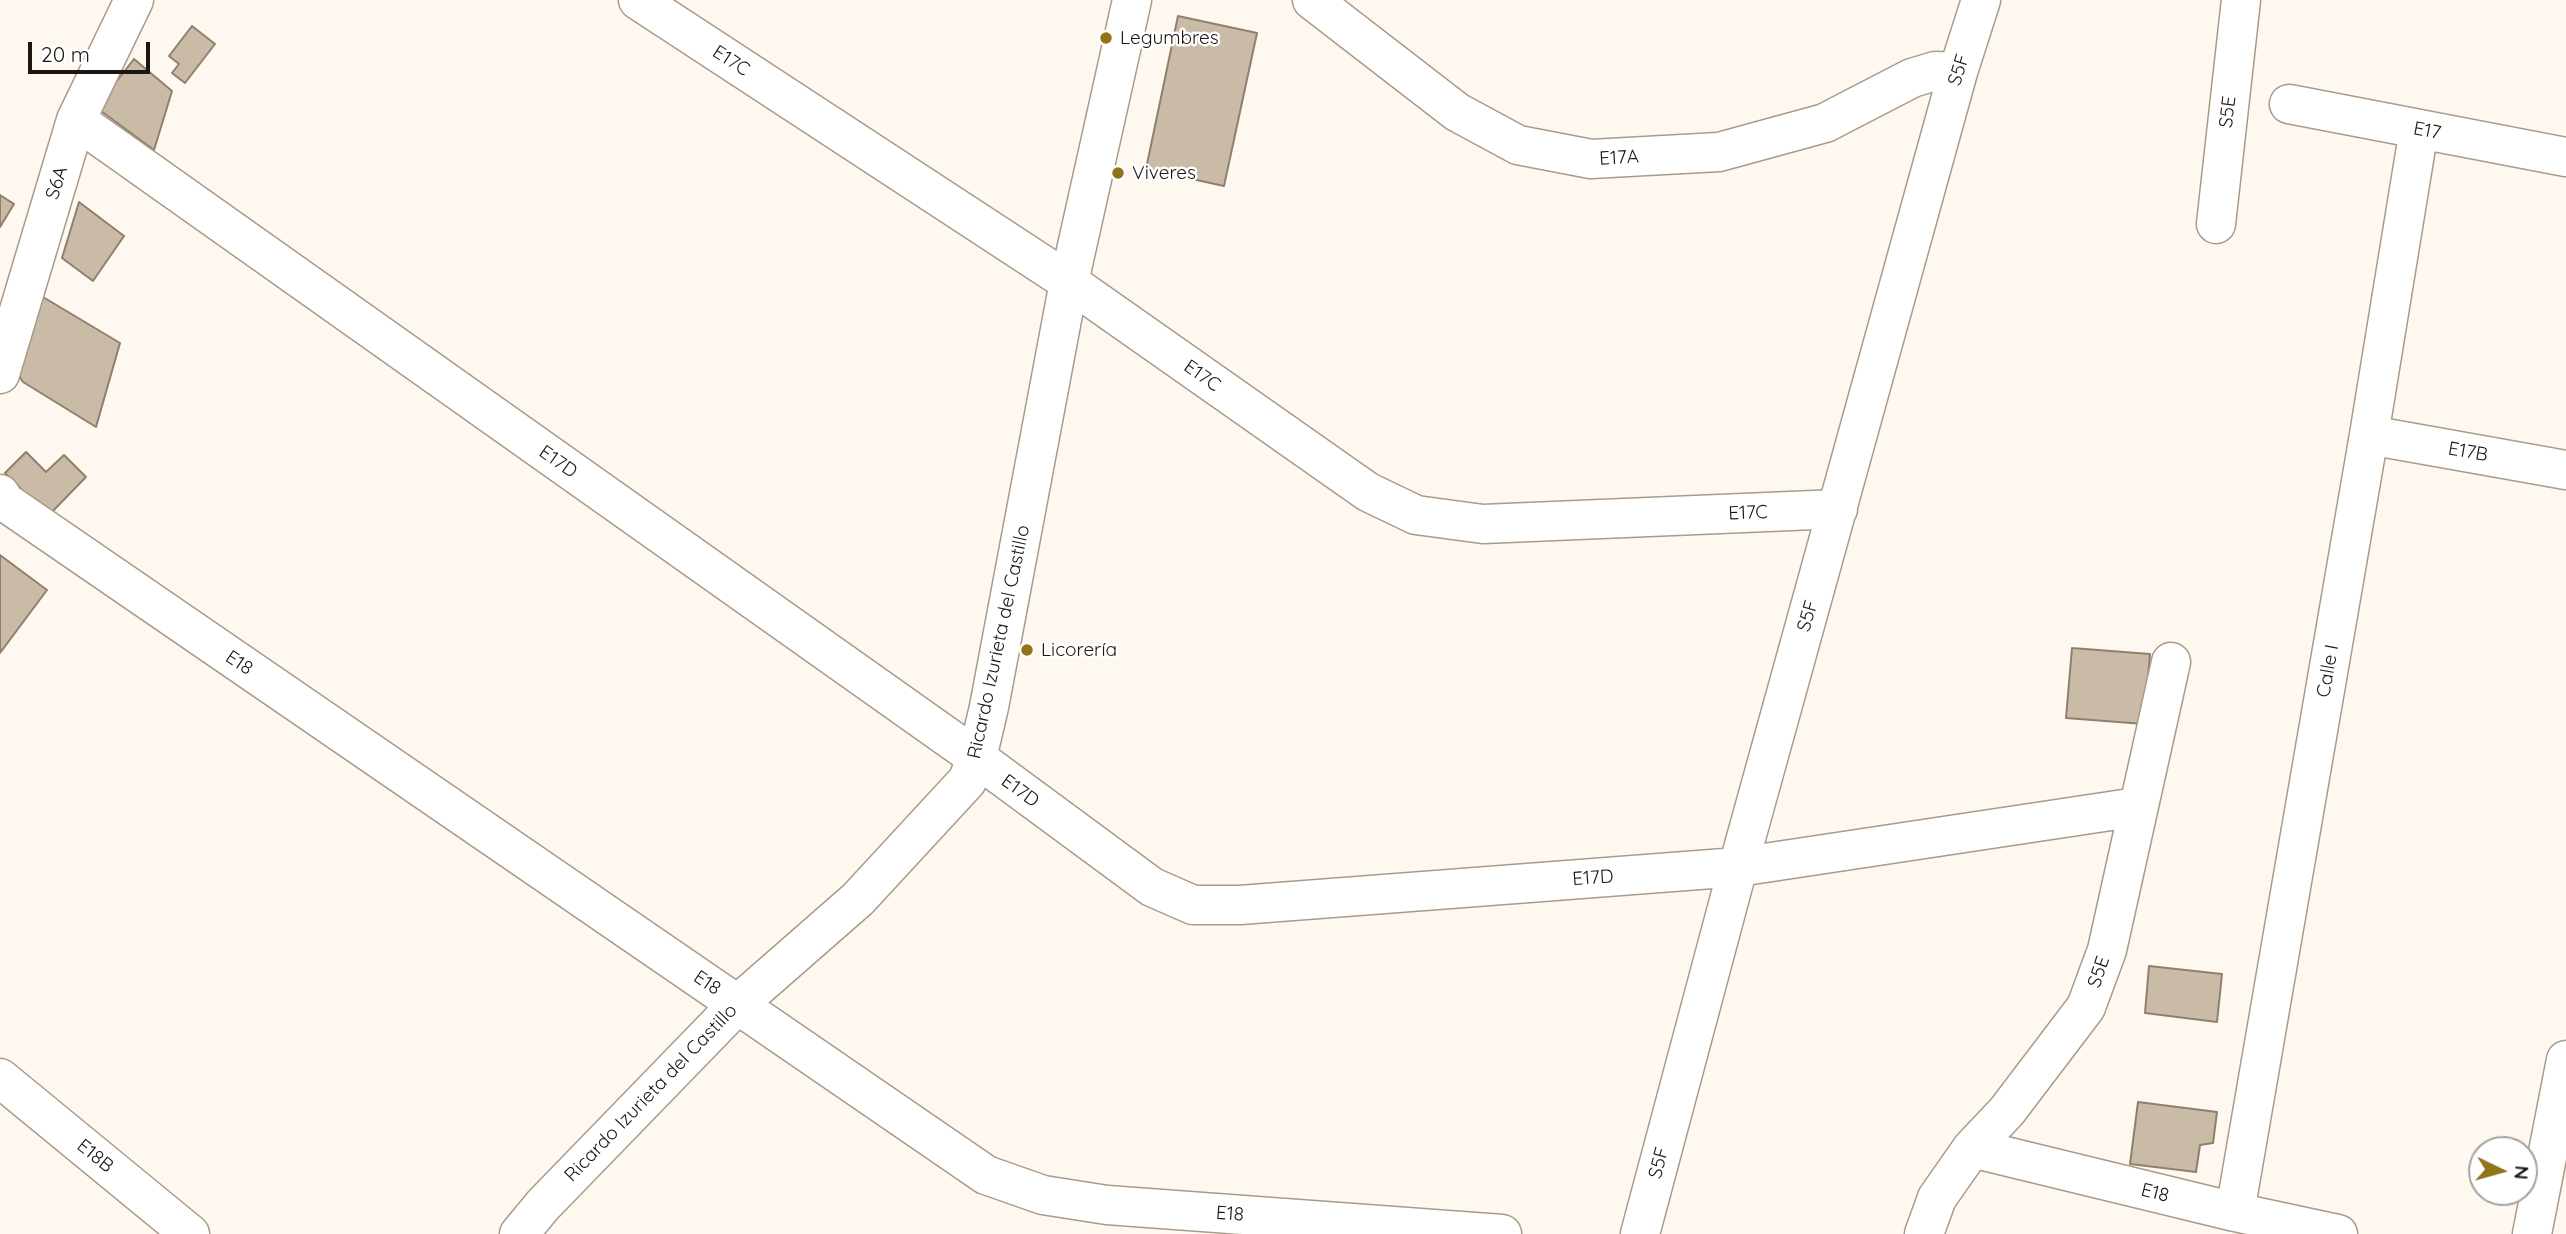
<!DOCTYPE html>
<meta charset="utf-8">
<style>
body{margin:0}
#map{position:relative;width:2566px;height:1234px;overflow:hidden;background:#fef8f0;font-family:Quicksand,sans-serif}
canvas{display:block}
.north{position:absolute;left:2468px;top:1136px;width:70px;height:70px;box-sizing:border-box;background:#fff;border:2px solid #a4a29f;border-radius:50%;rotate:95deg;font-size:19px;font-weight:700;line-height:28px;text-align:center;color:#1b160f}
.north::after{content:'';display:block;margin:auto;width:24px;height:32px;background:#917318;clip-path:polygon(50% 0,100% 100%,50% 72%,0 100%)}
.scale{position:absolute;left:28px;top:42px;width:122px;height:32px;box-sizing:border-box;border:4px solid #1b160f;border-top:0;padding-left:9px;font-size:21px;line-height:24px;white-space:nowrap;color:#1b160f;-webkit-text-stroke:5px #fff;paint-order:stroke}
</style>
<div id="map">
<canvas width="2566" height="1234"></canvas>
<div class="north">N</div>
<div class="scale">20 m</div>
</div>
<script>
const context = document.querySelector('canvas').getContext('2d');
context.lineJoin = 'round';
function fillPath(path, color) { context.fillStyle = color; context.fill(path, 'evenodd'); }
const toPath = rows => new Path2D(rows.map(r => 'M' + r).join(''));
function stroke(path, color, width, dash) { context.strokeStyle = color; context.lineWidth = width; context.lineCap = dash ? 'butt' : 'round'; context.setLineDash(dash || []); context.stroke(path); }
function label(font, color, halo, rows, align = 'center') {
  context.font = font + ' Quicksand,sans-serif'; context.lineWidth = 5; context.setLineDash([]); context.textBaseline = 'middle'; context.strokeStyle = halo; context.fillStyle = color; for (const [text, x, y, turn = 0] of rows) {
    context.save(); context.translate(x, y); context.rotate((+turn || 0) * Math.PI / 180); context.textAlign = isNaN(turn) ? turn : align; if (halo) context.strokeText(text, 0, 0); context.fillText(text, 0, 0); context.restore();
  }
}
const building = toPath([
 [1178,16,1257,33,1224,186,1146,169,1178,16],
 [192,26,215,44,185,83,172,73,179,64,169,56,192,26],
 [134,59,172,91,154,150,101,111,105,96,134,59],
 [0,195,14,204,0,227,0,195],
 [79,202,124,236,93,281,62,258,79,202],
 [43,297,120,343,96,427,23,382,19,376,43,297],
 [26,452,46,472,64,455,86,477,48,516,5,473,26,452],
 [0,555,47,590,0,653,0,555],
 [2072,648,2150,654,2144,724,2066,718,2072,648],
 [2149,966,2222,974,2217,1022,2145,1013,2149,966],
 [2138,1102,2217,1112,2213,1143,2200,1145,2196,1172,2130,1164,2138,1102]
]);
fillPath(building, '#cabba7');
stroke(building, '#8e806d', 2);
const minor = toPath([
 [638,0,1069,282,1368,492,1416,515,1483,524,1838,509],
 [1312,0,1457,112,1518,145,1591,159,1719,152,1825,123,1912,78,1935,71,1958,72],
 [2289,104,2566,157],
 [76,120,977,758,1152,887,1193,905,1240,905,1738,867,2137,807],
 [2216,224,2241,0],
 [0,374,76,120,134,0],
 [2369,435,2566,470],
 [0,494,5,502,986,1175,1043,1195,1107,1205,1502,1234],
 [0,1078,190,1234],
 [1972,1148,2235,1212,2338,1234],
 [2235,1212,2369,435,2419,129],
 [1640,1234,1738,867,1958,72,1981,0],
 [1924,1234,1937,1198,1972,1148,2007,1111,2086,1007,2107,950,2171,662],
 [2532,1234,2566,1060]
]);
const tertiary = toPath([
 [519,1234,543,1205,738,1004,858,899,967,781,977,758,989,707,1069,282,1132,0]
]);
stroke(minor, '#aa9b88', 41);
stroke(tertiary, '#aa9b88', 41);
stroke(minor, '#fff', 38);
stroke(tertiary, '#fff', 38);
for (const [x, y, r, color] of [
 [1106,38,7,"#917318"],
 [1118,173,7,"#917318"],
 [1027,650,7,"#917318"]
]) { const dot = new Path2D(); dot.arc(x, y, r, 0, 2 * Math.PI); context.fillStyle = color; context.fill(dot); stroke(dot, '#fff', 2.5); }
label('19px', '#1b160f', '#fff', [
 ["Legumbres",1120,38],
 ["Viveres",1132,173],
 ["Licorería",1041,650]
], 'left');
label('19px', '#1b160f', '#fff', [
 ["E17C",731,61,33],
 ["S5F",1959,70,-73],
 ["S5E",2228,112,-83],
 ["E17",2427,131,11],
 ["E17A",1619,158,-3],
 ["S6A",57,183,-73],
 ["E17C",1202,376,35],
 ["E17B",2468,452,10],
 ["E17D",558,462,35],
 ["E17C",1748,513,-2],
 ["S5F",1808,616,-74],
 ["Ricardo Izurieta del Castillo",999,642,-78],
 ["E18",239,663,34],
 ["Calle I",2328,671,-80],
 ["E17D",1020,791,36],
 ["E17D",1593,878,-4],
 ["S5E",2099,972,-71],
 ["E18",707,983,34],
 ["Ricardo Izurieta del Castillo",651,1093,-46],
 ["E18B",95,1156,39],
 ["S5F",1659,1163,-75],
 ["E18",2155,1193,14],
 ["E18",1230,1214,4]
]);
</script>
